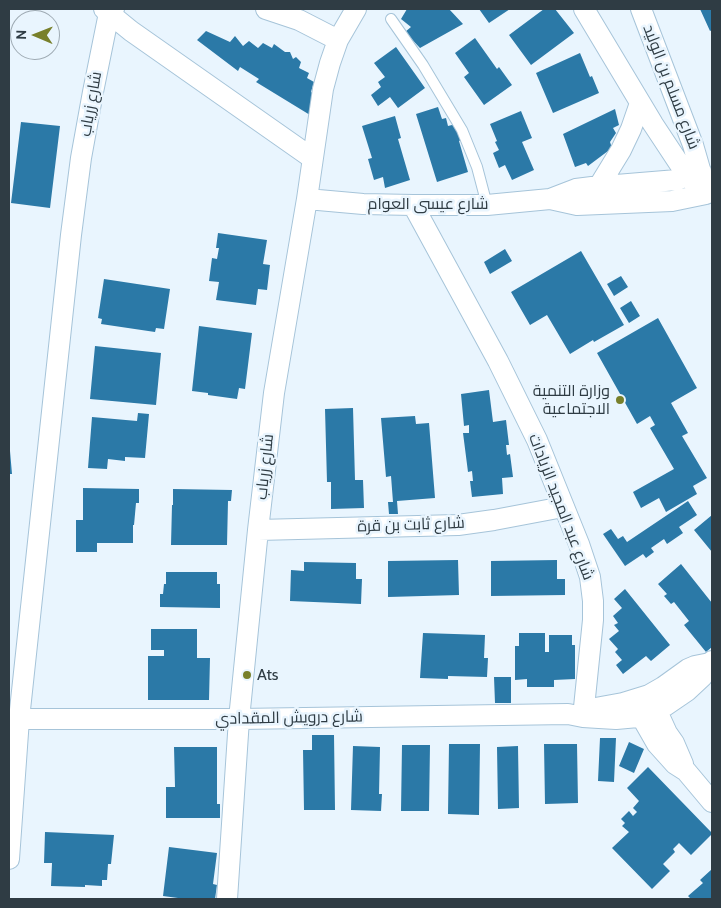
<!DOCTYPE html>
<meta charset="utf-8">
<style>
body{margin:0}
#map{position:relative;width:721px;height:908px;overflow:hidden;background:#e9f5fe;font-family:Cabin,sans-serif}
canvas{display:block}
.frame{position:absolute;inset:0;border:10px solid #2f3c44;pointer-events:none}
.north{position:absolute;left:10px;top:10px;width:50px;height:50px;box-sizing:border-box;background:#e9f5fe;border:1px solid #9fabb4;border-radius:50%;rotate:271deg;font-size:14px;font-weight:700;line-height:20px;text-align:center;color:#2f3c44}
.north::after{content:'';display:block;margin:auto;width:18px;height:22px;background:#78802b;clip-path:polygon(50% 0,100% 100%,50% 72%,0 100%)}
</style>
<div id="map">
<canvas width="721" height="908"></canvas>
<div class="frame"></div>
<div class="north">N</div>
</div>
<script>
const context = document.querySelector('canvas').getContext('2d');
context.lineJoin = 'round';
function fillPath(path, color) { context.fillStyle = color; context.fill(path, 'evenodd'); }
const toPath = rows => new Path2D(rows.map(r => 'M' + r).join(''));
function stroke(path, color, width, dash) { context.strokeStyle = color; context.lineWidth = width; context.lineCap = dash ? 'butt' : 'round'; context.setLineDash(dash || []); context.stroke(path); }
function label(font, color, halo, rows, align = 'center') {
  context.font = font + ' Cabin,Cairo,sans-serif'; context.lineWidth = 5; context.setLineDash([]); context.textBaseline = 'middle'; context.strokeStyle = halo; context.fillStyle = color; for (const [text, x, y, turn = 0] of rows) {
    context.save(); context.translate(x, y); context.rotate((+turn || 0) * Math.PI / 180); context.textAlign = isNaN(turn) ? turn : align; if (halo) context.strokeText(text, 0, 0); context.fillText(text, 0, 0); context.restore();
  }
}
fillPath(toPath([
 [407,9,449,9,463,24,420,48,405,32,411,27,401,19],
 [479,9,510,9,489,23],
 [544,9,555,9,574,33,531,65,509,35],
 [700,9,712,9,712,30,710,31],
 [206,31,230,42,235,36,243,46,249,41,258,48,263,43,272,48,274,44,285,52,290,52,293,59,296,57,301,62,299,68,309,73,307,78,314,82,311,92,316,95,311,103,316,109,310,115,256,82,259,79,240,67,238,71,197,40],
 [475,38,497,69,499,67,512,85,484,105,464,77,469,73,455,53],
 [396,47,425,88,398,108,390,97,378,106,371,95,381,87,378,82,385,77,374,63],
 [580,53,590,77,592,76,599,93,553,113,536,73],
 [438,107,442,119,446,118,448,126,456,124,461,140,459,141,468,172,437,182,416,114],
 [615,109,619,125,613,128,616,133,610,142,612,148,588,166,586,163,575,167,563,134],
 [521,111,532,138,522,142,534,170,512,180,505,165,499,168,493,153,499,150,495,142,497,141,490,124],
 [395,116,401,138,398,139,410,180,385,188,383,177,374,180,368,159,372,158,362,126],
 [21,122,60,126,50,208,11,203],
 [218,233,267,240,263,264,270,265,267,290,258,289,256,305,216,300,219,282,209,281,212,258,217,259,219,248,216,248],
 [505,249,512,261,490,274,484,262],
 [581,251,624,325,594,342,593,340,570,354,547,315,530,325,511,292],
 [621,276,628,287,614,296,607,284],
 [104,279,170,289,164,329,156,328,155,332,101,324,102,319,98,318],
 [631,301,640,316,629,323,620,308],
 [658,318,697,388,671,403,688,433,682,436,707,478,693,486,697,494,666,512,659,498,641,508,633,492,674,469,650,428,655,425,650,416,637,424,597,353],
 [199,326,252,333,245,389,239,388,237,399,208,395,208,393,192,391],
 [95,346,161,353,156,405,90,399],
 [489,390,493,422,506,420,509,445,506,445,507,455,510,454,513,477,502,478,503,494,472,497,470,481,473,481,472,471,468,472,463,433,469,433,469,425,464,426,461,394],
 [353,408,355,480,363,480,364,508,331,509,331,482,327,482,325,409],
 [138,413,149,414,145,458,125,457,125,461,108,459,107,469,88,468,92,417,137,421],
 [415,416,416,424,429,423,435,498,397,501,398,514,389,514,388,502,393,502,391,476,386,477,381,418],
 [9,451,10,451,12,474,9,474],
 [83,488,139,489,139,503,136,503,134,525,133,525,133,543,97,543,97,552,76,552,76,520,83,520],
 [173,489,232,490,231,501,228,501,227,545,171,545,172,505,173,505],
 [688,501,697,515,679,527,683,533,667,544,664,539,651,548,654,552,646,558,643,554,625,566,603,534,611,529,618,539,623,536,627,542],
 [712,515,712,552,694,530],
 [458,560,459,595,388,597,388,561],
 [557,560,557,579,565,579,565,595,491,596,491,561],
 [304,562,356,563,356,579,362,579,361,604,290,601,291,570,304,571],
 [681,564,712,603,712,647,706,652,684,625,689,621,674,602,671,604,664,596,667,594,658,584],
 [166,572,217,572,217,584,220,584,220,608,160,607,160,594,163,594,164,584,166,584],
 [625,589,670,645,651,661,646,656,623,674,616,665,622,660,615,652,618,649,609,639,619,631,614,625,618,623,613,616,622,608,614,599],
 [151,629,197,629,197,658,210,658,209,700,148,700,148,656,164,656,164,650,151,650],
 [423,633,485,635,484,658,488,658,487,677,448,676,448,679,420,678],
 [519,633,545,633,545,652,549,652,549,635,572,635,572,645,575,645,575,679,554,680,554,687,527,687,527,679,515,680,515,646,519,646],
 [494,677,511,677,511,703,495,703],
 [312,735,334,735,335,810,304,810,303,750,312,750],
 [600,738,616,738,614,782,598,781],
 [629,742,644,749,634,773,619,766],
 [449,744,480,744,479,815,448,814],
 [544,744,577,744,578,803,545,804],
 [402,745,430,745,429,811,401,811],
 [353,746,380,747,379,794,382,794,381,811,351,810],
 [518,746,519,808,498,809,497,747],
 [174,747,217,747,217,804,220,804,220,818,166,818,166,787,175,787],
 [648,767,712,833,712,834,691,855,679,843,673,849,675,852,663,864,670,871,652,889,612,848,629,832,622,826,625,823,621,819,629,811,633,816,637,812,633,808,639,801,627,788],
 [45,832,114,835,111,864,108,864,107,880,102,880,102,886,85,885,85,887,51,886,52,863,44,863],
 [169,847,217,853,213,884,217,885,215,899,178,899,178,898,163,896],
 [712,869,712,899,691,899,688,896,703,883,700,880]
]), '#2b79a7');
const service = toPath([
 [391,19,423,65,462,130,477,167,487,205]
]);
const minor = toPath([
 [104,9,131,31,312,158],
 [266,9,299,20,338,40],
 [584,9,653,124,688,177,706,194],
 [641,9,693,145,704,183],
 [599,186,621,150,631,129,640,103],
 [307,199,363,204,413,205,487,205,550,199,576,189,592,187,677,180,701,171],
 [550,199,577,205,672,201,706,194],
 [413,205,498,361,537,440,579,544,590,577,593,601,593,620,583,717],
 [258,530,458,525,494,520,563,507],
 [651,698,667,733,674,743,683,764],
 [636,704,641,716,657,744,675,764,686,771,712,802],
 [590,709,623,703,649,695,663,687,688,669,695,666,710,663],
 [9,719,239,719,568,714,583,717,599,718,616,719,638,717,665,706,687,691,702,677,710,663,712,661],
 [9,859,19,719,71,235,81,158,93,92,109,13,114,9],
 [227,899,239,719,258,530,274,393,307,199,323,89,330,63,338,40,356,9]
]);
stroke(service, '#a6c4d9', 12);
stroke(minor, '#a6c4d9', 22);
stroke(service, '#fff', 10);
stroke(minor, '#fff', 20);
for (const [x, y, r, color] of [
 [620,400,5,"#78802b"],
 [247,675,5,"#78802b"]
]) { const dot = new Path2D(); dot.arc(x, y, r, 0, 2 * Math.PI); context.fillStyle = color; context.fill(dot); stroke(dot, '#e9f5fe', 2); }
label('16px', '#2f3c44', '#e9f5fe', [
 ["شارع مسلم بن الوليد",671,87,69],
 ["شارع زرياب",91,104,-80],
 ["شارع عيسى العوام",428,204],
 ["شارع زرياب",265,467,-84],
 ["شارع عبد المجيد الزيادات",561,507,69],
 ["شارع ثابت بن قرة",411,525,-2],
 ["شارع درويش المقدادي",289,718,-1]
]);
label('16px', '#2f3c44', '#e9f5fe', [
 ["وزارة التنمية",610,391],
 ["الاجتماعية",610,409],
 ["Ats",257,675,"left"]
], 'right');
</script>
